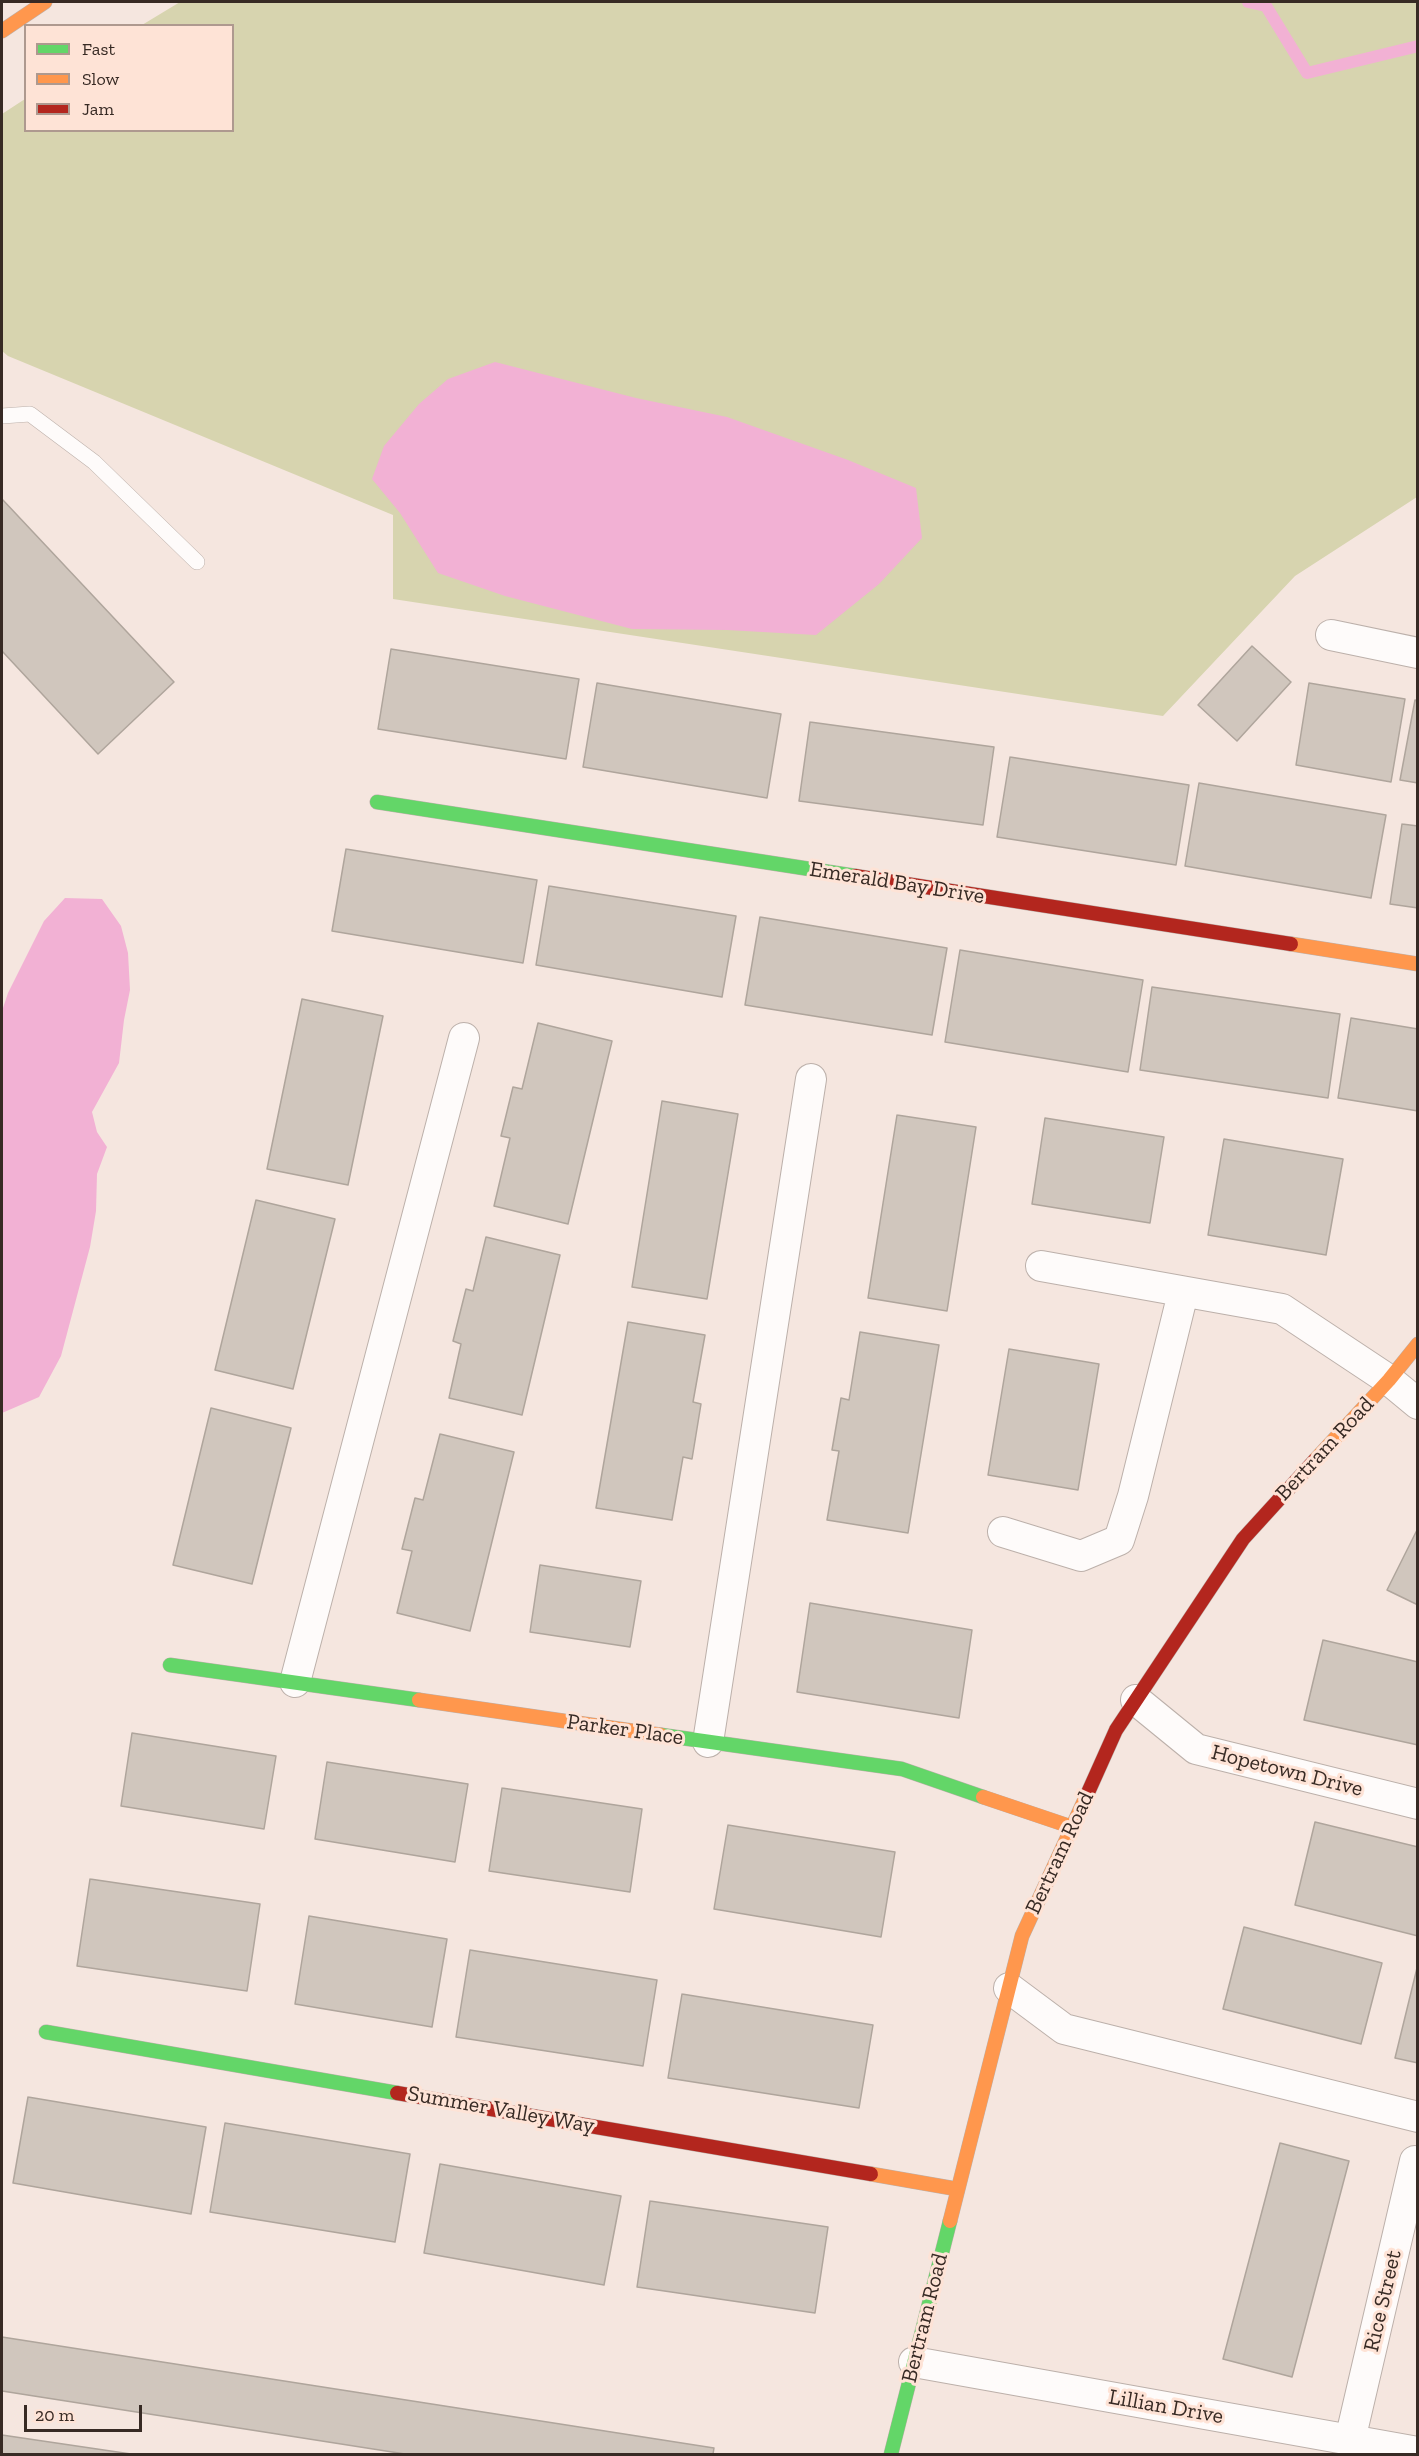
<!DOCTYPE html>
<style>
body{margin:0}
#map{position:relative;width:1419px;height:2456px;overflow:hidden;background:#f5e6df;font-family:"Zilla Slab",serif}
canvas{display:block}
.frame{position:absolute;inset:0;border:3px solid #372a24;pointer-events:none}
.legend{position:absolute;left:24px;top:24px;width:210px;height:108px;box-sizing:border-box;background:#fee3d6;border:2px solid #ae998f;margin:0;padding:8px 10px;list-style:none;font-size:18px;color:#372a24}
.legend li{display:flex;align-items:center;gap:12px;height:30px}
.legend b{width:30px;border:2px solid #ae998f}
.scale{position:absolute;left:24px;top:2405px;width:118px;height:27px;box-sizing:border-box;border:3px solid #372a24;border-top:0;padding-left:8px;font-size:18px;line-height:21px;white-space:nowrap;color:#372a24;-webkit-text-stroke:4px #fee3d6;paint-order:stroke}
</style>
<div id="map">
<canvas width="1419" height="2456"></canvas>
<div class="frame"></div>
<ul class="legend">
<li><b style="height:8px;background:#63d668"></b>Fast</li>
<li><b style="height:8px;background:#ff974d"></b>Slow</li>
<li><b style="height:8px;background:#b3261e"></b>Jam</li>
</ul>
<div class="scale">20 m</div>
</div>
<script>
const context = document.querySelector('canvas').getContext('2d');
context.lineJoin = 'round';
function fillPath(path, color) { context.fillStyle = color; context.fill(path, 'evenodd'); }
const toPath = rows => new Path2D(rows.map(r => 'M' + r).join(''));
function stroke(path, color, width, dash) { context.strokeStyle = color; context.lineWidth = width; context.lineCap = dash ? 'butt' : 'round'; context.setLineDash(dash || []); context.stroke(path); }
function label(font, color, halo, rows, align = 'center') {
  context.font = font + ' "Zilla Slab",serif'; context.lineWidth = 6; context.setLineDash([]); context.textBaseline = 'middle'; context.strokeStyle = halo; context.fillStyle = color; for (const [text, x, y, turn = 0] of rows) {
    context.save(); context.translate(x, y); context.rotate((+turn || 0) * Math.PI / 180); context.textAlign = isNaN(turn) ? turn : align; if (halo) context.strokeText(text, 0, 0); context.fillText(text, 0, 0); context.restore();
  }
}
fillPath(toPath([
 [180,2,1417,2,1417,497,1295,576,1163,716,393,599,393,515,8,356,2,351,2,114,25,99,26,130,232,130,232,26,142,25]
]), '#d7d4af');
fillPath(toPath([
 [495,362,636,398,727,417,848,460,916,488,922,538,879,584,816,635,727,630,632,629,505,596,438,573,400,513,372,479,384,446,419,404,448,379],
 [65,898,102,899,121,926,128,953,130,990,124,1020,119,1063,92,1112,97,1132,107,1147,97,1174,96,1211,90,1247,61,1356,39,1397,2,1413,2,1011,8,993,44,921]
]), '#f2b1d4');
stroke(toPath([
 [1248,2,1266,6,1307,73,1418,46]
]), '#f2b1d4', 12);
const building = toPath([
 [2,499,174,682,98,754,2,651,2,499],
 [1252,646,1291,682,1237,741,1198,705,1252,646],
 [391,649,579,679,566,759,378,729,391,649],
 [597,683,781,714,767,798,583,767,597,683],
 [1309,683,1405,699,1391,782,1296,765,1309,683],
 [1415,700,1418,701,1418,783,1400,780,1415,700],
 [810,722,994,747,983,825,799,801,810,722],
 [1010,757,1189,785,1176,865,997,837,1010,757],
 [1199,783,1386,815,1371,898,1185,866,1199,783],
 [1402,824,1418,826,1418,908,1390,904,1402,824],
 [346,849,537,880,523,963,332,931,346,849],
 [549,886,736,916,722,997,536,965,549,886],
 [760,917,947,948,932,1035,745,1005,760,917],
 [960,950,1143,980,1128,1072,945,1042,960,950],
 [1152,987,1340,1014,1328,1098,1140,1070,1152,987],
 [302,999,383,1016,348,1185,267,1169,302,999],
 [1351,1018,1418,1029,1418,1111,1338,1098,1351,1018],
 [538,1023,612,1041,568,1224,494,1206,510,1138,501,1136,513,1087,522,1089,538,1023],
 [662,1101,738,1114,707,1299,632,1287,662,1101],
 [897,1115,976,1127,947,1311,868,1298,897,1115],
 [1045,1118,1164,1137,1150,1223,1032,1204,1045,1118],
 [1224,1139,1343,1159,1326,1255,1208,1235,1224,1139],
 [256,1200,335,1219,293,1389,215,1370,256,1200],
 [486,1237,560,1255,522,1415,449,1398,461,1344,453,1341,466,1289,473,1291,486,1237],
 [628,1322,705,1335,693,1402,701,1404,692,1459,683,1457,672,1520,596,1508,628,1322],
 [860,1332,939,1345,908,1533,827,1520,839,1451,832,1450,841,1398,849,1400,860,1332],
 [1009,1349,1099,1364,1078,1490,988,1475,1009,1349],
 [211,1408,291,1428,252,1584,173,1565,211,1408],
 [440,1434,514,1452,470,1631,397,1613,412,1551,402,1549,415,1498,423,1500,440,1434],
 [1418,1528,1418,1605,1387,1590,1418,1528],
 [540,1565,641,1581,630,1647,530,1632,540,1565],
 [810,1603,972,1630,959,1718,797,1692,810,1603],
 [1323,1640,1418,1662,1418,1745,1304,1720,1323,1640],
 [132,1733,276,1756,264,1829,121,1806,132,1733],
 [327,1762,468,1784,455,1862,315,1839,327,1762],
 [502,1788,642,1809,630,1892,489,1871,502,1788],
 [1315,1822,1418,1847,1418,1936,1295,1905,1315,1822],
 [728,1825,895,1852,881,1937,714,1909,728,1825],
 [90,1879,260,1904,247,1991,77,1966,90,1879],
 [309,1916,447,1939,432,2027,295,2004,309,1916],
 [1244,1927,1382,1963,1361,2044,1223,2009,1244,1927],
 [470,1950,657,1980,643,2066,456,2037,470,1950],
 [1417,1968,1418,1968,1418,2063,1395,2058,1417,1968],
 [682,1994,873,2025,859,2108,668,2078,682,1994],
 [28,2097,206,2127,191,2214,13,2183,28,2097],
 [225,2123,410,2154,395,2242,210,2212,225,2123],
 [1280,2143,1349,2161,1292,2377,1223,2359,1280,2143],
 [440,2164,621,2196,604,2285,424,2253,440,2164],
 [650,2201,828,2227,815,2313,637,2287,650,2201],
 [2,2337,714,2448,713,2454,405,2454,2,2391,2,2337],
 [2,2435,131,2454,2,2454,2,2435]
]);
fillPath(building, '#d0c6bd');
stroke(building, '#afa59c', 1.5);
const lane = toPath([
 [2,416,30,414,94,462,197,562]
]);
const street = toPath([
 [1331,635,1418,653],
 [1041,1266,1282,1309,1389,1380,1418,1404],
 [1003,1532,1081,1556,1119,1540,1133,1496,1183,1293],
 [295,1682,464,1038],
 [1136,1700,1196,1749,1418,1804],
 [708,1742,811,1079],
 [1009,1988,1064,2029,1418,2117],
 [914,2362,1418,2452],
 [1350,2440,1415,2161]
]);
const fast = toPath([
 [377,802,855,876],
 [170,1665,419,1700],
 [661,1735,902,1769,983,1797],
 [46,2032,397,2093],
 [891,2454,950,2221]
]);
const slow = toPath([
 [2,31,45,2],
 [1291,944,1418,964],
 [1315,1460,1389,1380,1418,1344],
 [419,1700,661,1735],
 [983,1797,1072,1827],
 [871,2174,957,2189],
 [950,2221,1022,1936,1086,1797]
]);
const jam = toPath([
 [855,876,1291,944],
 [1086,1797,1116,1730,1243,1539,1315,1460],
 [397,2093,871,2174]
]);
stroke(lane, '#bcb0aa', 16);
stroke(street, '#bcb0aa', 32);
stroke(fast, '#bcb0aa', 15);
stroke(slow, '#bcb0aa', 15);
stroke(jam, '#bcb0aa', 15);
stroke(lane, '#fefbfa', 15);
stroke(street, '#fefbfa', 30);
stroke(fast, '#63d668', 14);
stroke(slow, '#ff974d', 14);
stroke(jam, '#b3261e', 14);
label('22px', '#372a24', '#fee3d6', [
 ["Emerald Bay Drive",897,883,9],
 ["Bertram Road",1325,1449,-47],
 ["Parker Place",625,1730,8],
 ["Hopetown Drive",1287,1771,14],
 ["Bertram Road",1060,1853,-65],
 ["Summer Valley Way",501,2110,10],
 ["Rice Street",1383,2301,-77],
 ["Bertram Road",925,2318,-76],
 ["Lillian Drive",1166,2407,10]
]);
</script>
